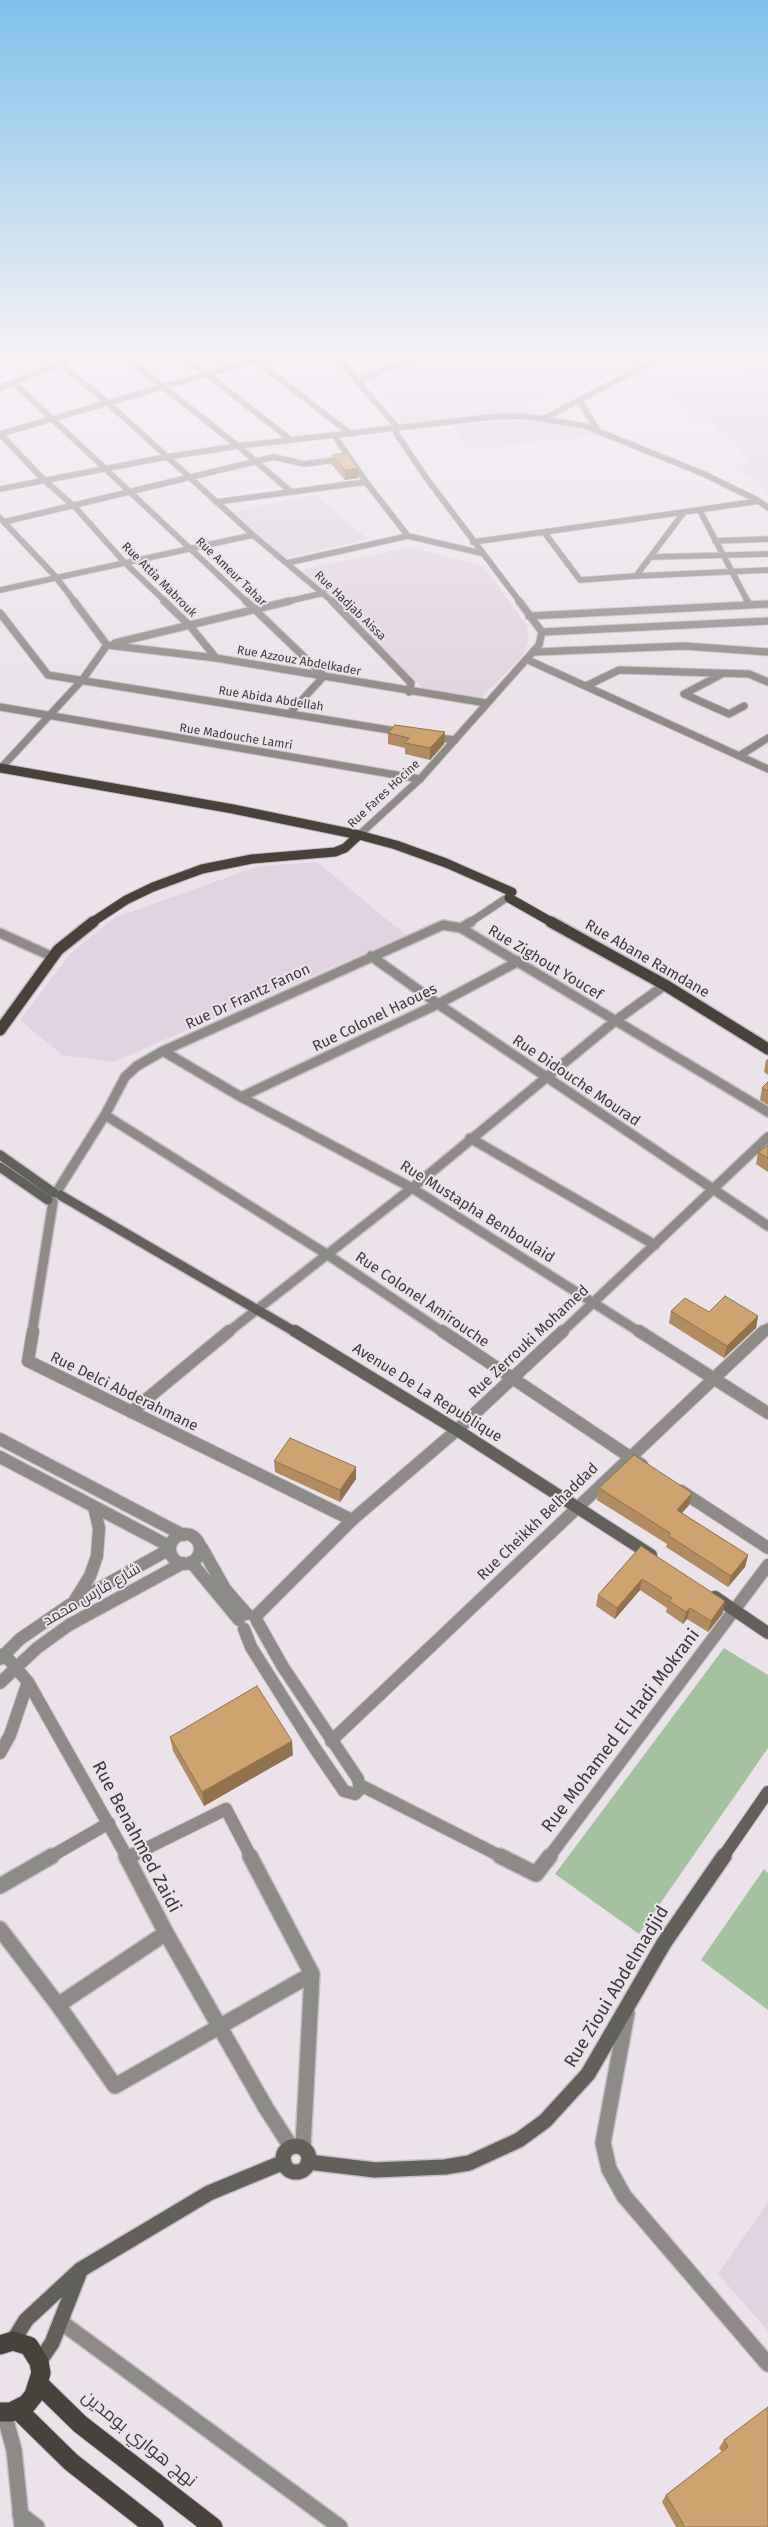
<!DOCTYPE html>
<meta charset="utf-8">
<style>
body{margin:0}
canvas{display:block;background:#ebe2ea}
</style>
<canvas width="768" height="2527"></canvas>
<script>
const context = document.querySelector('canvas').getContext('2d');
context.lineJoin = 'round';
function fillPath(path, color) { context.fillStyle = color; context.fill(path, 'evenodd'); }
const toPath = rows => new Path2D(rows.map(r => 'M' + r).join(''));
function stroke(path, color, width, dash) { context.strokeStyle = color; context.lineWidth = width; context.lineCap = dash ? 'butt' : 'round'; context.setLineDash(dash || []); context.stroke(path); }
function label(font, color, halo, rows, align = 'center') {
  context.font = font + ' "Fira Sans",Cairo,sans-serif'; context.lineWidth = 4; context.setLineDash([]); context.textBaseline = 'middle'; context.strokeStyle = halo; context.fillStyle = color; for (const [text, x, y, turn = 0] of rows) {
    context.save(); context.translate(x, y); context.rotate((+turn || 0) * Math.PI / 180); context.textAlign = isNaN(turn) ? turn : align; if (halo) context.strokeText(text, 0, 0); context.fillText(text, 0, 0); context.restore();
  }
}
fillPath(toPath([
 [435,351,660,351,566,399,554,395,535,405,529,403,507,413,401,425,399,421,403,420,366,380],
 [768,373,768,493,750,475,732,466,751,461,711,423,698,424,658,384],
 [523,420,578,428,597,435,470,450,450,425],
 [315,495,368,539,286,558,233,512],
 [413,547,484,567,527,626,529,640,523,655,477,702,430,695,302,573,307,568],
 [317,862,406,935,113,1062,62,1055,20,1020,71,953,114,918,259,866],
 [768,2202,768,2331,718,2274]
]), '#e1d4e0');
fillPath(toPath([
 [724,1648,768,1675,768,1748,639,1934,555,1874],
 [764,1869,768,1873,768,2010,701,1960]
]), '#a5c2a0');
const pedestrian = toPath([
 [470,1138,655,1245]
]);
const minorFar4 = toPath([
 [118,351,238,446,289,490],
 [177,351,291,440],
 [243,351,351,434],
 [60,364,108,403,253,535,333,602],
 [359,381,428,351],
 [13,382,247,602],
 [0,388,90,351],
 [579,400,598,431],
 [543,419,585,426,704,474,759,501],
 [0,434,45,481,75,507,125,563,166,602],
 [0,434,287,351],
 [334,435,366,482,408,536],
 [216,502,366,482],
 [700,511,748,602],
 [0,518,55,576,75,602],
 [4,522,274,457,304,464,344,459],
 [544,532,684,512],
 [715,541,768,539],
 [473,542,544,532,580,580,636,576,684,512,759,501,768,508],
 [651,557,768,554],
 [287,563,408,536,481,553],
 [636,576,768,570],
 [0,590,253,535],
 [285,602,324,593]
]);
const minorFar3 = toPath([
 [74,601,107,645],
 [164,601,190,626,216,658],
 [246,601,324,676,289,714],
 [332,601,411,683,409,692],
 [747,601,749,605],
 [0,613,48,675,402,732],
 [529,616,768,604],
 [542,632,768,621],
 [115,643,290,601],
 [107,645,216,658,486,703],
 [534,652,684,646,768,652],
 [528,660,768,769],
 [722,674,684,694,729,714,744,706],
 [586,686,619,670,749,674,768,682],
 [0,707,420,779],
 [431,737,455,740],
 [739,756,768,738],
 [1,768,83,679,107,645],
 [469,923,508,897]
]);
const minorFar2 = toPath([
 [461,928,768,1112],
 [0,933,53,957],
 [371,956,438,1004,768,1226],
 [163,1051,241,1097,412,1188,641,1333],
 [241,1097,438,1004,519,961],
 [105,1115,328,1255,444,1333],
 [56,1193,105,1115,125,1077,137,1066,163,1051,443,925,461,928,471,922],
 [32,1333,53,1202],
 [227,1333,412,1188,615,1021,665,985],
 [763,1333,768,1328]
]);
const minorFar1 = toPath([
 [33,1331,28,1361,352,1520],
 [442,1331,642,1465],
 [639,1331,768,1413],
 [131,1412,229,1331],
 [681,1491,768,1548],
 [331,1741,764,1331],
 [0,1753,10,1735,28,1682],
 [360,1785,502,1857],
 [50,1857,109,1823],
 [129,1857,226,1809,251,1857],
 [549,1857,768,1565]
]);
const minor = toPath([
 [250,1856,312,1974,303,2147],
 [500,1856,536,1874,550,1856],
 [127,1858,132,1856],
 [0,1886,52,1856],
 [0,1929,58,2005],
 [166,1933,58,2005,115,2086,312,1974],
 [627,2013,603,2143,609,2169,624,2196,768,2364],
 [61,2322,340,2527],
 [20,2514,37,2527]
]);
const tertiaryFar4 = toPath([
 [331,351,397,427,396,433,427,479,520,602],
 [0,489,166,457,238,446,491,417,523,416,543,419,673,351]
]);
const tertiaryFar3 = toPath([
 [359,835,420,779,539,645,542,632,519,601]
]);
const tertiaryFar2 = toPath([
 [561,1333,768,1137]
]);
const tertiaryFar1 = toPath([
 [0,1439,183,1535],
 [0,1457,169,1546],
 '170 1549a15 15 0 1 1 30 0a15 15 0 1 1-30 0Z',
 [202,1548,225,1589,247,1614],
 [191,1562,239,1620],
 [75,1600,90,1576,97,1556,99,1528,94,1507],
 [255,1617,352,1520,457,1430,563,1331],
 [244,1629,251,1647,314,1747,344,1791,355,1794,360,1789,358,1779,283,1667,257,1621],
 [4,1654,28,1682,127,1857],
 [0,1659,20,1639,71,1604,168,1550],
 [0,1683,37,1648,69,1625,183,1563]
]);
const tertiary = toPath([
 [126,1856,166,1933,266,2108,291,2147],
 [4,2413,14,2450,22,2527]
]);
const secondaryFar2 = toPath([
 [0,1155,54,1193],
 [0,1167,48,1200],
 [60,1195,297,1333]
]);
const secondaryFar1 = toPath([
 [295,1331,457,1430,651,1555],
 [715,1597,768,1633],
 [723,1857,768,1792]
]);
const secondary = toPath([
 '283 2159a13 13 0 1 1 26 0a13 13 0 1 1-26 0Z',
 [308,2162,375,2170,445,2167,469,2163,519,2140,545,2121,588,2074,664,1943,724,1856],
 [13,2341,26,2320,80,2270,209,2193,284,2162],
 [39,2362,52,2343,79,2274]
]);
const primaryFar2 = toPath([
 [0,768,233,809,359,835,396,845,446,863,512,892],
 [509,898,553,923],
 [91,923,126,900,153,887,202,869,252,859,335,852,345,848,359,835]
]);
const primaryFar1 = toPath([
 [551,922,665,985,768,1049],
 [0,1030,58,950,93,922]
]);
const primary = toPath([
 [0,2345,13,2341,29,2346,39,2362,41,2373,34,2395,27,2404,11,2412,0,2412],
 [39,2384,80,2424,213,2527],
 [18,2410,71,2462,154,2527]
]);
stroke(pedestrian, '#c5bdc4', 12);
stroke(minorFar4, '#c5bdc4', 7);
stroke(minorFar3, '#c5bdc4', 9);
stroke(minorFar2, '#c5bdc4', 12);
stroke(minorFar1, '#c5bdc4', 14);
stroke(minor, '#c5bdc4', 18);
stroke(tertiaryFar4, '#c5bdc4', 7);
stroke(tertiaryFar3, '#c5bdc4', 9);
stroke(tertiaryFar2, '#c5bdc4', 12);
stroke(tertiaryFar1, '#c5bdc4', 14);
stroke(tertiary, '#c5bdc4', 18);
stroke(secondaryFar2, '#c5bdc4', 12);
stroke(secondaryFar1, '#c5bdc4', 14);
stroke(secondary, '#c5bdc4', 18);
stroke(primaryFar2, '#c5bdc4', 11);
stroke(primaryFar1, '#c5bdc4', 14);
stroke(primary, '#c5bdc4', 21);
stroke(pedestrian, '#8c8b87', 9);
stroke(minorFar4, '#8c8b87', 5.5);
stroke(minorFar3, '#8c8b87', 7);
stroke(minorFar2, '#8c8b87', 9);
stroke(minorFar1, '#8c8b87', 12);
stroke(minor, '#8c8b87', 15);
stroke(tertiaryFar4, '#8c8b87', 5.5);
stroke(tertiaryFar3, '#8c8b87', 7);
stroke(tertiaryFar2, '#8c8b87', 9);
stroke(tertiaryFar1, '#8c8b87', 12);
stroke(tertiary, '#8c8b87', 15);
stroke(secondaryFar2, '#62605b', 9);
stroke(secondaryFar1, '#62605b', 12);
stroke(secondary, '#62605b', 15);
stroke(primaryFar2, '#45433c', 9);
stroke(primaryFar1, '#45433c', 11);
stroke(primary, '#45433c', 19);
fillPath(toPath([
 [332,455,358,468,358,478,345,480,332,465],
 [388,733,444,744,430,760,405,754,405,748,388,744],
 [768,1059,768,1075,764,1072,766,1060],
 [768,1082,768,1105,760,1100,762,1088],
 [768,1145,768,1172,756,1164,758,1152],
 [671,1311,709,1312,758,1316,756,1328,724,1358,669,1323],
 [274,1461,356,1467,356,1479,340,1502,275,1472],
 [599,1488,692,1493,689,1505,682,1513,748,1555,745,1567,728,1587,666,1547,667,1544,597,1500],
 [641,1546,723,1613,708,1632,687,1619,683,1624,666,1612,667,1608,640,1590,615,1619,596,1606,598,1595],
 [170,1737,293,1755,204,1806,173,1751],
 [768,2407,768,2527,676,2527,662,2502,666,2495,722,2452,719,2448,724,2440]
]), '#b18c60');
fillPath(toPath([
 [358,468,358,478,345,480,345,470],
 [445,732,444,744,430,760,430,748],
 [758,1316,756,1328,724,1358,727,1346],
 [356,1467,356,1479,340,1502,340,1490],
 [692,1493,689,1505,675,1521,677,1510],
 [748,1555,745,1567,728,1587,731,1576],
 [642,1579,640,1590,615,1619,617,1608],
 [725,1601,723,1613,708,1632,711,1621],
 [690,1608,687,1619,683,1624,686,1612],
 [292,1741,293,1755,204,1806,202,1792]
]), '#90724e');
const building = toPath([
 [347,453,358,468,345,470,332,455,347,453],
 [395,725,445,732,430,748,405,743,409,738,388,733,395,725],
 [768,1082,768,1091,762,1088,768,1082],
 [768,1145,768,1158,758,1152,768,1145],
 [725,1296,758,1316,727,1346,671,1311,685,1298,709,1312,725,1296],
 [290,1438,356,1467,340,1490,274,1461,290,1438],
 [634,1455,692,1493,677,1510,748,1555,731,1576,669,1536,670,1533,599,1488,634,1455],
 [641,1546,725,1601,711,1621,690,1608,686,1612,669,1601,672,1598,642,1579,617,1608,598,1595,641,1546],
 [257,1686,292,1741,202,1792,170,1737,257,1686],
 [768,2407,768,2527,685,2527,666,2495,728,2447,724,2440,768,2407]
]);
fillPath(building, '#cea370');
stroke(building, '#90724e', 1);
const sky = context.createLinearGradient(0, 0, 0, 705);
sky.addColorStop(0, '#80c1ea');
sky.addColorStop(0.5, '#f6f2f6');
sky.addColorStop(1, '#f6f2f600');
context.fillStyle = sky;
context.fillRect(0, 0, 768, 705);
label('12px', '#3e3b3e', '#ebe2ea', [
 ["Rue Ameur Tahar",231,572,44],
 ["Rue Attia Mabrouk",159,580,45],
 ["Rue Hadjab Aissa",350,606,44],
 ["Rue Azzouz Abdelkader",299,661,10],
 ["Rue Abida Abdellah",271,699,9],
 ["Rue Madouche Lamri",236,737,9],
 ["Rue Fares Hocine",384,794,-43]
]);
label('15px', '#3e3b3e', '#ebe2ea', [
 ["Rue Abane Ramdane",647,959,30],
 ["Rue Zighout Youcef",545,963,31],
 ["Rue Dr Frantz Fanon",248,997,-25],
 ["Rue Colonel Haoues",375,1018,-26],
 ["Rue Didouche Mourad",576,1081,34],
 ["Rue Mustapha Benboulaid",477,1212,32],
 ["Rue Colonel Amirouche",422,1300,34],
 ["Rue Zerrouki Mohamed",529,1342,-43],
 ["Rue Delci Abderahmane",124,1392,26],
 ["Avenue De La Republique",427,1393,32],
 ["Rue Cheikkh Belhaddad",538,1522,-44],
 ["شارع فارس محمد",92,1595,-30]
]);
label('18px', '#3e3b3e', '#ebe2ea', [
 ["Rue Mohamed El Hadi Mokrani",621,1731,-53],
 ["Rue Benahmed Zaidi",136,1837,62],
 ["Rue Zioui Abdelmadjid",617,1987,-59],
 ["نهج هواري بومدين",139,2439,39]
]);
</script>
